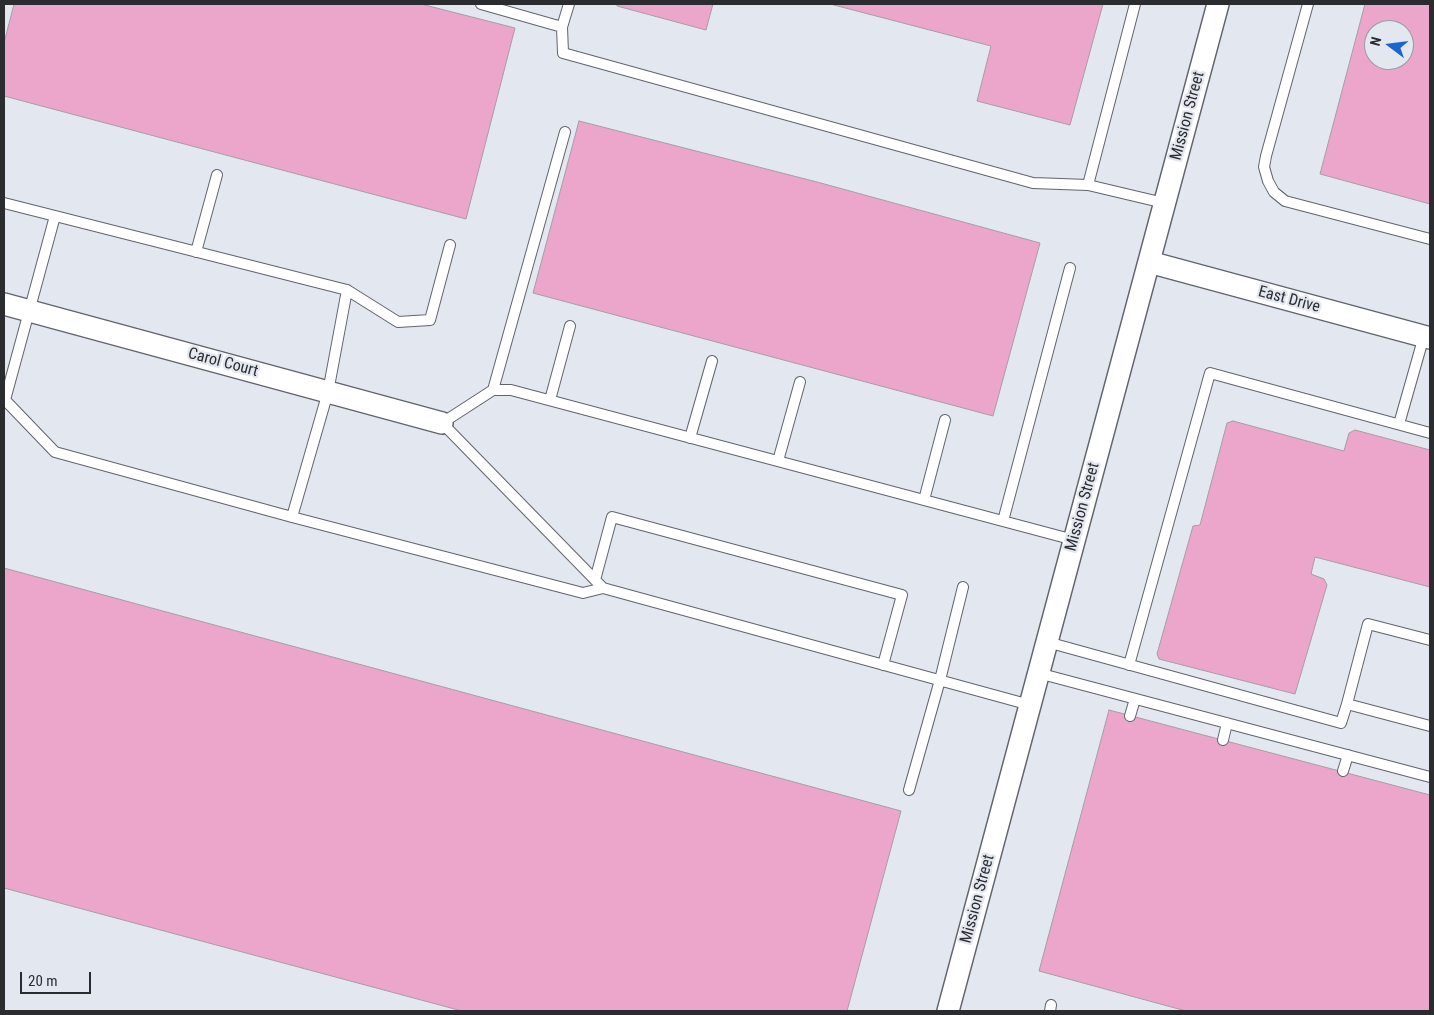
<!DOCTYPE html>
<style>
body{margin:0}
#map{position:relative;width:1434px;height:1015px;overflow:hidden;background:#e3e7f0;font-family:"Roboto Condensed",sans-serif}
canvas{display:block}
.frame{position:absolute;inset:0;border:5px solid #2a2c2f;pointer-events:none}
.north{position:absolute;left:1364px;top:20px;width:50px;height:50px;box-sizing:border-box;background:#e3e7f0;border:1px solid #999ca3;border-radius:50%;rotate:285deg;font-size:14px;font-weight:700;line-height:20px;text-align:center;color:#2a2c2f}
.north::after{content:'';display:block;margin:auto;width:18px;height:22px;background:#1966d1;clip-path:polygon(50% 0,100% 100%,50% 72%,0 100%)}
.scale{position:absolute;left:20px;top:972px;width:71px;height:22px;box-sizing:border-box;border:2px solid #2a2c2f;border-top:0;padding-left:6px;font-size:15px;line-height:18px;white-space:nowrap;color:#2a2c2f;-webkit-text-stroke:4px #e3e7f0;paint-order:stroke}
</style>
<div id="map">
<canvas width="1434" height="1015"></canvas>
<div class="frame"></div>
<div class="north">N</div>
<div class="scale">20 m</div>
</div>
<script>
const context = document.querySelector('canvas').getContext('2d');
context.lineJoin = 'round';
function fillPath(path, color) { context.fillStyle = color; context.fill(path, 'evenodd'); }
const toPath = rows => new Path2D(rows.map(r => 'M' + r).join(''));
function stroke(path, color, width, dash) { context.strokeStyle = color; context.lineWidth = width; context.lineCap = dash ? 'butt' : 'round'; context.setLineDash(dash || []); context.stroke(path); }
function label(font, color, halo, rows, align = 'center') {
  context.font = font + ' "Roboto Condensed",sans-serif'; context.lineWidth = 4.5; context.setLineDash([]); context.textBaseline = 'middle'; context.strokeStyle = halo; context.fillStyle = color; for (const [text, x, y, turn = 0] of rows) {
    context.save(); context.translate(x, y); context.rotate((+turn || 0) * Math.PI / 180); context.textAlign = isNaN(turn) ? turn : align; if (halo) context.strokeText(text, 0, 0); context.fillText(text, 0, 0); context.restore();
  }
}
const building = toPath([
 [14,4,421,4,515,28,466,219,4,96,4,43,14,4],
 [617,4,713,4,706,30,617,6,617,4],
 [830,4,1103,4,1070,125,977,101,991,46,830,4],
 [1365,4,1430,4,1430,204,1320,174,1365,4],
 [1374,30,1404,30,1404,60,1374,60,1374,30],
 [579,121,817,182,1040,243,993,416,533,293,579,121],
 [1233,421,1344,451,1349,433,1355,430,1430,450,1430,587,1315,557,1311,574,1324,579,1327,585,1295,694,1159,659,1157,654,1193,526,1200,525,1227,423,1233,421],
 [4,568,901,811,847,1011,462,1011,4,888,4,568],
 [1109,710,1430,795,1430,1011,1186,1011,1039,971,1109,710]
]);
fillPath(building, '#eca5cb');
stroke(building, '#a79da2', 1);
const service = toPath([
 [481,4,562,27],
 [569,4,562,27,563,53,1033,183,1088,185,1164,203],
 [1308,4,1266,156,1264,167,1268,181,1274,192,1285,201,1430,239],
 [1088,185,1135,4],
 [4,203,347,290,398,322,430,320,450,245],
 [196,252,217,175],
 [347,290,328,392,292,517,583,593,603,588],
 [493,390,565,132],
 [4,399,5,400,55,216],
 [5,400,55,452,292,517],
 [550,400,570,326],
 [1399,424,1424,336],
 [690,438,712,361],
 [778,461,800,382],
 [924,500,945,420],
 [1003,521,1070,268],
 [595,580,612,517,902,595,883,665],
 [1047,642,1341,723,1347,704,1430,726],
 [1129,665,1210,373,1430,433],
 [1038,673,1430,777],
 [1347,704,1368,624,1430,640],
 [1030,705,603,588,442,423,493,390,511,390,1074,540],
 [1130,716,1135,699],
 [1223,740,1227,723],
 [1343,771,1348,755],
 [909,790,940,680,963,587],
 [1050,1011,1051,1005]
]);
const minor = toPath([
 [1149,262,1430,338],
 [4,304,442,423],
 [948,1011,1218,4]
]);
stroke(service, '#61646c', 12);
stroke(minor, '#61646c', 24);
stroke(service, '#fff', 10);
stroke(minor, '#fff', 21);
label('16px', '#2a2c2f', '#e3e7f0', [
 ["Mission Street",1188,116,-75],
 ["East Drive",1289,300,15],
 ["Carol Court",223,363,15],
 ["Mission Street",1083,507,-75],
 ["Mission Street",978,899,-75]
]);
</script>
